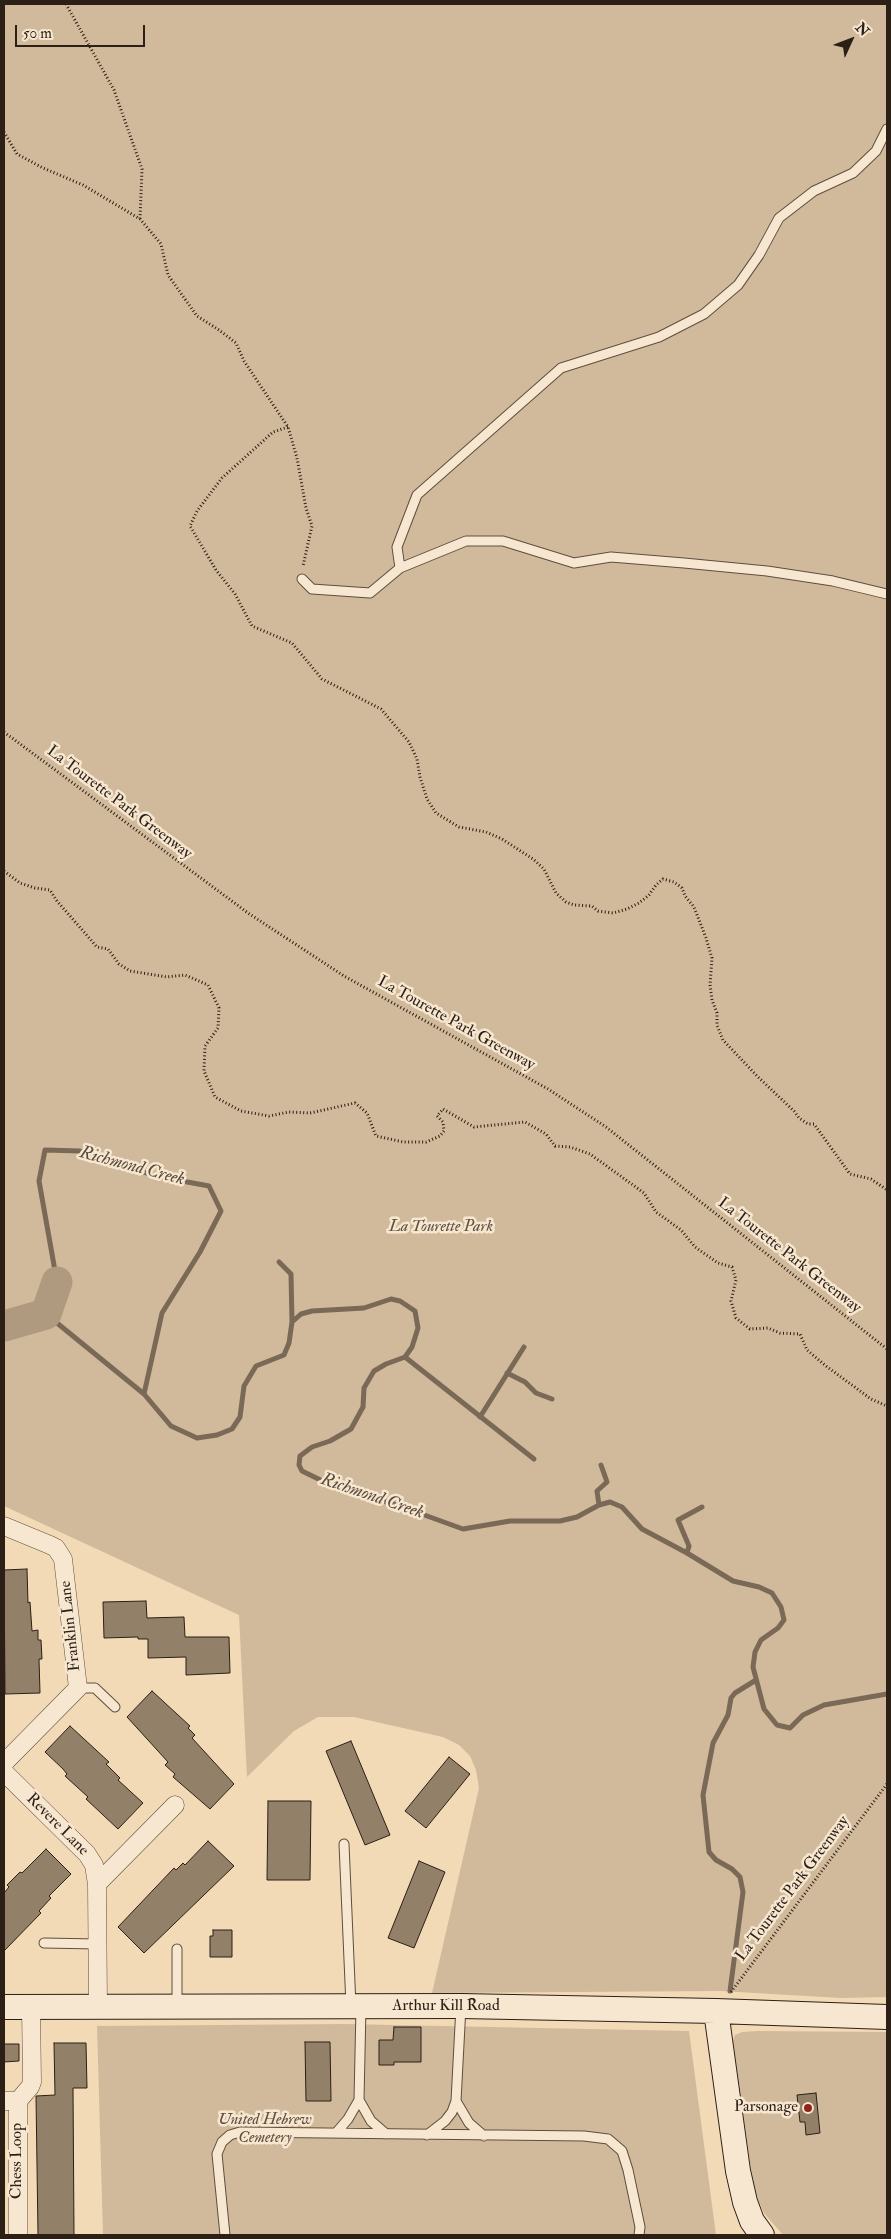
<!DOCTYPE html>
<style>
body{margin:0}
#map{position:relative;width:891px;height:2239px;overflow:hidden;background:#f3dab6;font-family:"IM FELL Double Pica",serif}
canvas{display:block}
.frame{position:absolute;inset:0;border:5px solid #2b1f16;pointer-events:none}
.north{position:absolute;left:826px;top:15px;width:50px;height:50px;-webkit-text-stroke:4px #f7e7d0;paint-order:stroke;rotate:47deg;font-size:14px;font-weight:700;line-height:20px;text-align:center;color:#2b1f16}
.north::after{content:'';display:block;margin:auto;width:18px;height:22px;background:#2b1f16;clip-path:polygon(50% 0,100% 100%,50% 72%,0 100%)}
.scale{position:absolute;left:15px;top:25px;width:130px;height:22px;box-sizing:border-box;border:2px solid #2b1f16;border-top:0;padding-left:6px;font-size:15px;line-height:18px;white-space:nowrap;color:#2b1f16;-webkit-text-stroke:4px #f7e7d0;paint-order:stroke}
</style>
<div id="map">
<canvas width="891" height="2239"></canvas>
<div class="frame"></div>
<div class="north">N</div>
<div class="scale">50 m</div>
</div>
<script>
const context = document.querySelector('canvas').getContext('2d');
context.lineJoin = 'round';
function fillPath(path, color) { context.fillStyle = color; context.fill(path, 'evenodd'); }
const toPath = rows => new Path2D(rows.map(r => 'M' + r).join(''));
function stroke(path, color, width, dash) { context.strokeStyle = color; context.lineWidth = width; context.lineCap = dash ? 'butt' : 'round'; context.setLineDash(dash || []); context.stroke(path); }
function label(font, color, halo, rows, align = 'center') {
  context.font = font + ' "IM FELL Double Pica",serif'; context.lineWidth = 5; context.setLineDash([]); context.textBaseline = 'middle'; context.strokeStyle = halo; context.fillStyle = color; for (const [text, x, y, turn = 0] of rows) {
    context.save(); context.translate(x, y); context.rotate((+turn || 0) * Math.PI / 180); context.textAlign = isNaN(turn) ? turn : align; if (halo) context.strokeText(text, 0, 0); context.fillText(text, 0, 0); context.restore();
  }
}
fillPath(toPath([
 [4,4,887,4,887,1997,841,1998,720,1991,432,1993,479,1788,476,1770,470,1756,459,1745,443,1737,354,1717,318,1717,294,1731,247,1777,239,1615,4,1506],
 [344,2024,689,2031,716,2235,103,2235,97,2026],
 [758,2031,887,2032,887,2235,783,2235,764,2213,754,2191,733,2041,735,2035,742,2032]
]), '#d1ba9b');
stroke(toPath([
 [279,1262,291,1274,292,1322],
 [57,1282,39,1181,45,1150,80,1151,155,1176,209,1186,221,1211,200,1252,162,1313,144,1394,171,1426,197,1438,217,1435,232,1429,240,1417,244,1386,256,1366,284,1355,289,1343,292,1322,301,1314,312,1311,364,1308,391,1299,400,1301,415,1311,418,1328,412,1347,405,1357,386,1364,374,1371,364,1388,363,1407,351,1429,330,1441,312,1447,300,1456,299,1465,302,1471,341,1490,394,1504,463,1529,510,1521,560,1521,577,1517,599,1505,610,1502,622,1507,642,1529,687,1553,733,1581,759,1587,772,1593,781,1607,784,1620,778,1628,761,1640,755,1652,753,1667,764,1709,777,1725,790,1728,803,1715,824,1705,887,1694],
 [46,1314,144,1394],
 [405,1357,534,1459],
 [507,1373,525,1382,536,1393,552,1399],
 [480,1417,524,1347],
 [599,1505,597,1491,607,1482,601,1465],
 [687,1553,689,1546,678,1520,702,1507],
 [730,1991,743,1892,740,1877,732,1869,716,1860,709,1852,703,1795,713,1743,728,1715,731,1698,735,1693,756,1680]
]), '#7a6956', 5);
stroke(toPath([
 [4,1326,46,1314,57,1282]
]), '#af9a80', 31);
const building = toPath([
 [27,1569,28,1603,30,1602,32,1631,38,1630,38,1640,41,1640,42,1659,39,1659,40,1693,5,1694,4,1570,27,1569],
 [146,1601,147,1618,184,1617,185,1637,229,1637,230,1673,186,1675,186,1657,148,1658,148,1639,138,1639,138,1637,104,1638,103,1602,146,1601],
 [152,1691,190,1726,188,1728,195,1735,192,1738,234,1784,210,1809,173,1777,175,1774,165,1765,168,1762,127,1717,152,1691],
 [70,1726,109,1762,106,1764,120,1778,118,1780,143,1803,118,1829,86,1799,88,1797,65,1776,67,1774,63,1769,45,1752,70,1726],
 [351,1741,390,1835,365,1845,326,1751,351,1741],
 [449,1757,470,1774,426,1828,405,1811,449,1757],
 [268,1801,311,1801,310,1880,267,1880,268,1801],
 [208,1841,234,1866,144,1953,118,1927,174,1868,176,1870,183,1863,185,1865,208,1841],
 [46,1849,71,1874,49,1896,51,1898,39,1911,41,1913,4,1951,4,1893,9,1887,7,1885,20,1872,22,1873,46,1849],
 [419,1861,445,1872,414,1948,388,1938,419,1861],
 [213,1930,232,1930,232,1957,210,1957,210,1936,213,1936,213,1930],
 [394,2027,421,2027,421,2062,394,2062,394,2065,379,2065,379,2040,393,2040,394,2027],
 [305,2042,330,2042,331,2101,306,2101,305,2042],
 [54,2043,86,2043,87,2088,73,2088,74,2235,38,2235,36,2096,55,2095,54,2043],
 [4,2044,19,2044,19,2061,4,2062,4,2044],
 [816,2093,820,2133,806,2135,805,2122,800,2122,797,2095,816,2093]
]);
fillPath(building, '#938069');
stroke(building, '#2b1f16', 1);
const lane = toPath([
 [887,129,876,151,853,173,814,191,779,218,759,255,738,285,704,314,659,337,561,368,417,495,397,547,400,568,466,541,503,541,574,563,611,557,684,563,767,571,833,581,887,594],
 [302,579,312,589,370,593,400,568],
 [78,1688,95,1688,115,1707],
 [344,1844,351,2006],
 [44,1943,97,1944],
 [177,1949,177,2006],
 [359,2100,371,2121,386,2134],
 [456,2101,469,2123,484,2136],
 [336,2133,348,2119,359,2100,361,2007],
 [427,2135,445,2121,452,2112,456,2101,461,2006],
 [225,2235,217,2154,222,2142,230,2135,240,2132,584,2136,608,2139,622,2151,628,2170,640,2227,639,2235]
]);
const street = toPath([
 [4,1526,50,1545,56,1548,63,1559,78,1688,4,1763],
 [4,1772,87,1854,94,1865,97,1884,98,2007],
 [97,1884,175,1805],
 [4,2101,18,2101,18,2235],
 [18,2101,30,2087,32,2082,31,2007]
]);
const secondary = toPath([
 [4,2007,461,2006,716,2011,887,2017],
 [716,2011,738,2171,745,2202,752,2221,762,2235]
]);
stroke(lane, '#5d4e3e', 11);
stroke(street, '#5d4e3e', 19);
stroke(secondary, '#2b1f16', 26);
stroke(toPath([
 [66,4,114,90,142,169,140,219],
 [4,132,17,154,43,168,83,185,140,219,161,244,168,275,197,316,219,330,236,343,244,361,288,427,297,458,306,508,312,526,303,566],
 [288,427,273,432,222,478,197,511,190,526,216,570,235,594,252,626,292,643,322,679,381,709,409,742,417,759,420,777,427,799,436,813,459,827,486,832,502,839,533,859,544,869,556,893,566,902,574,905,592,906,598,911,613,913,627,909,639,903,649,895,656,885,663,879,674,882,682,888,685,896,694,907,706,938,712,958,710,985,712,1000,717,1013,717,1025,723,1040,758,1077,794,1111,799,1118,808,1124,814,1124,850,1174,871,1179,887,1190],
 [4,732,248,913,344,976,548,1089,606,1127,887,1349],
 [4,871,20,883,35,888,50,890,57,901,97,947,108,949,119,964,130,971,167,977,185,975,208,985,219,1008,218,1028,205,1046,204,1071,215,1097,241,1111,269,1116,289,1112,310,1113,355,1103,367,1113,376,1136,403,1142,426,1142,440,1136,444,1131,443,1122,437,1116,443,1109,474,1127,525,1122,546,1134,555,1146,570,1147,590,1154,644,1193,656,1212,681,1230,695,1247,718,1263,732,1267,736,1280,731,1301,736,1318,750,1329,768,1328,780,1333,800,1334,807,1350,826,1366,871,1399,887,1406],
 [731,1992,887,1784]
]), '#2b1f16', 3, [1, 2.5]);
stroke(lane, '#f7e7d0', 9);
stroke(street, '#f7e7d0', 18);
stroke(secondary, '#f7e7d0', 24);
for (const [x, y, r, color] of [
 [808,2108,5,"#8f2418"]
]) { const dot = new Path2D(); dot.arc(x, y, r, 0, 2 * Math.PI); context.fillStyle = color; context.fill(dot); stroke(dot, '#f7e7d0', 2); }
label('16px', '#2b1f16', '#f7e7d0', [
 ["La Tourette Park Greenway",119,803,37],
 ["La Tourette Park Greenway",456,1024,29],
 ["La Tourette Park Greenway",789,1256,38],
 ["Franklin Lane",71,1626,-96],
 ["Revere Lane",57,1825,45],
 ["La Tourette Park Greenway",793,1889,-53],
 ["Arthur Kill Road",446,2007],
 ["Chess Loop",18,2161,-90]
]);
label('italic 16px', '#5d4e3e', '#f7e7d0', [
 ["La Tourette Park",441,1228],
 ["United Hebrew",265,2121],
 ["Cemetery",265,2139]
]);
label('16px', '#2b1f16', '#f7e7d0', [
 ["Parsonage",798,2108]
], 'right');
label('italic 18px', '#594a3b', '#f7e7d0', [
 ["Richmond Creek",132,1167,15],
 ["Richmond Creek",372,1497,19]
]);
</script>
